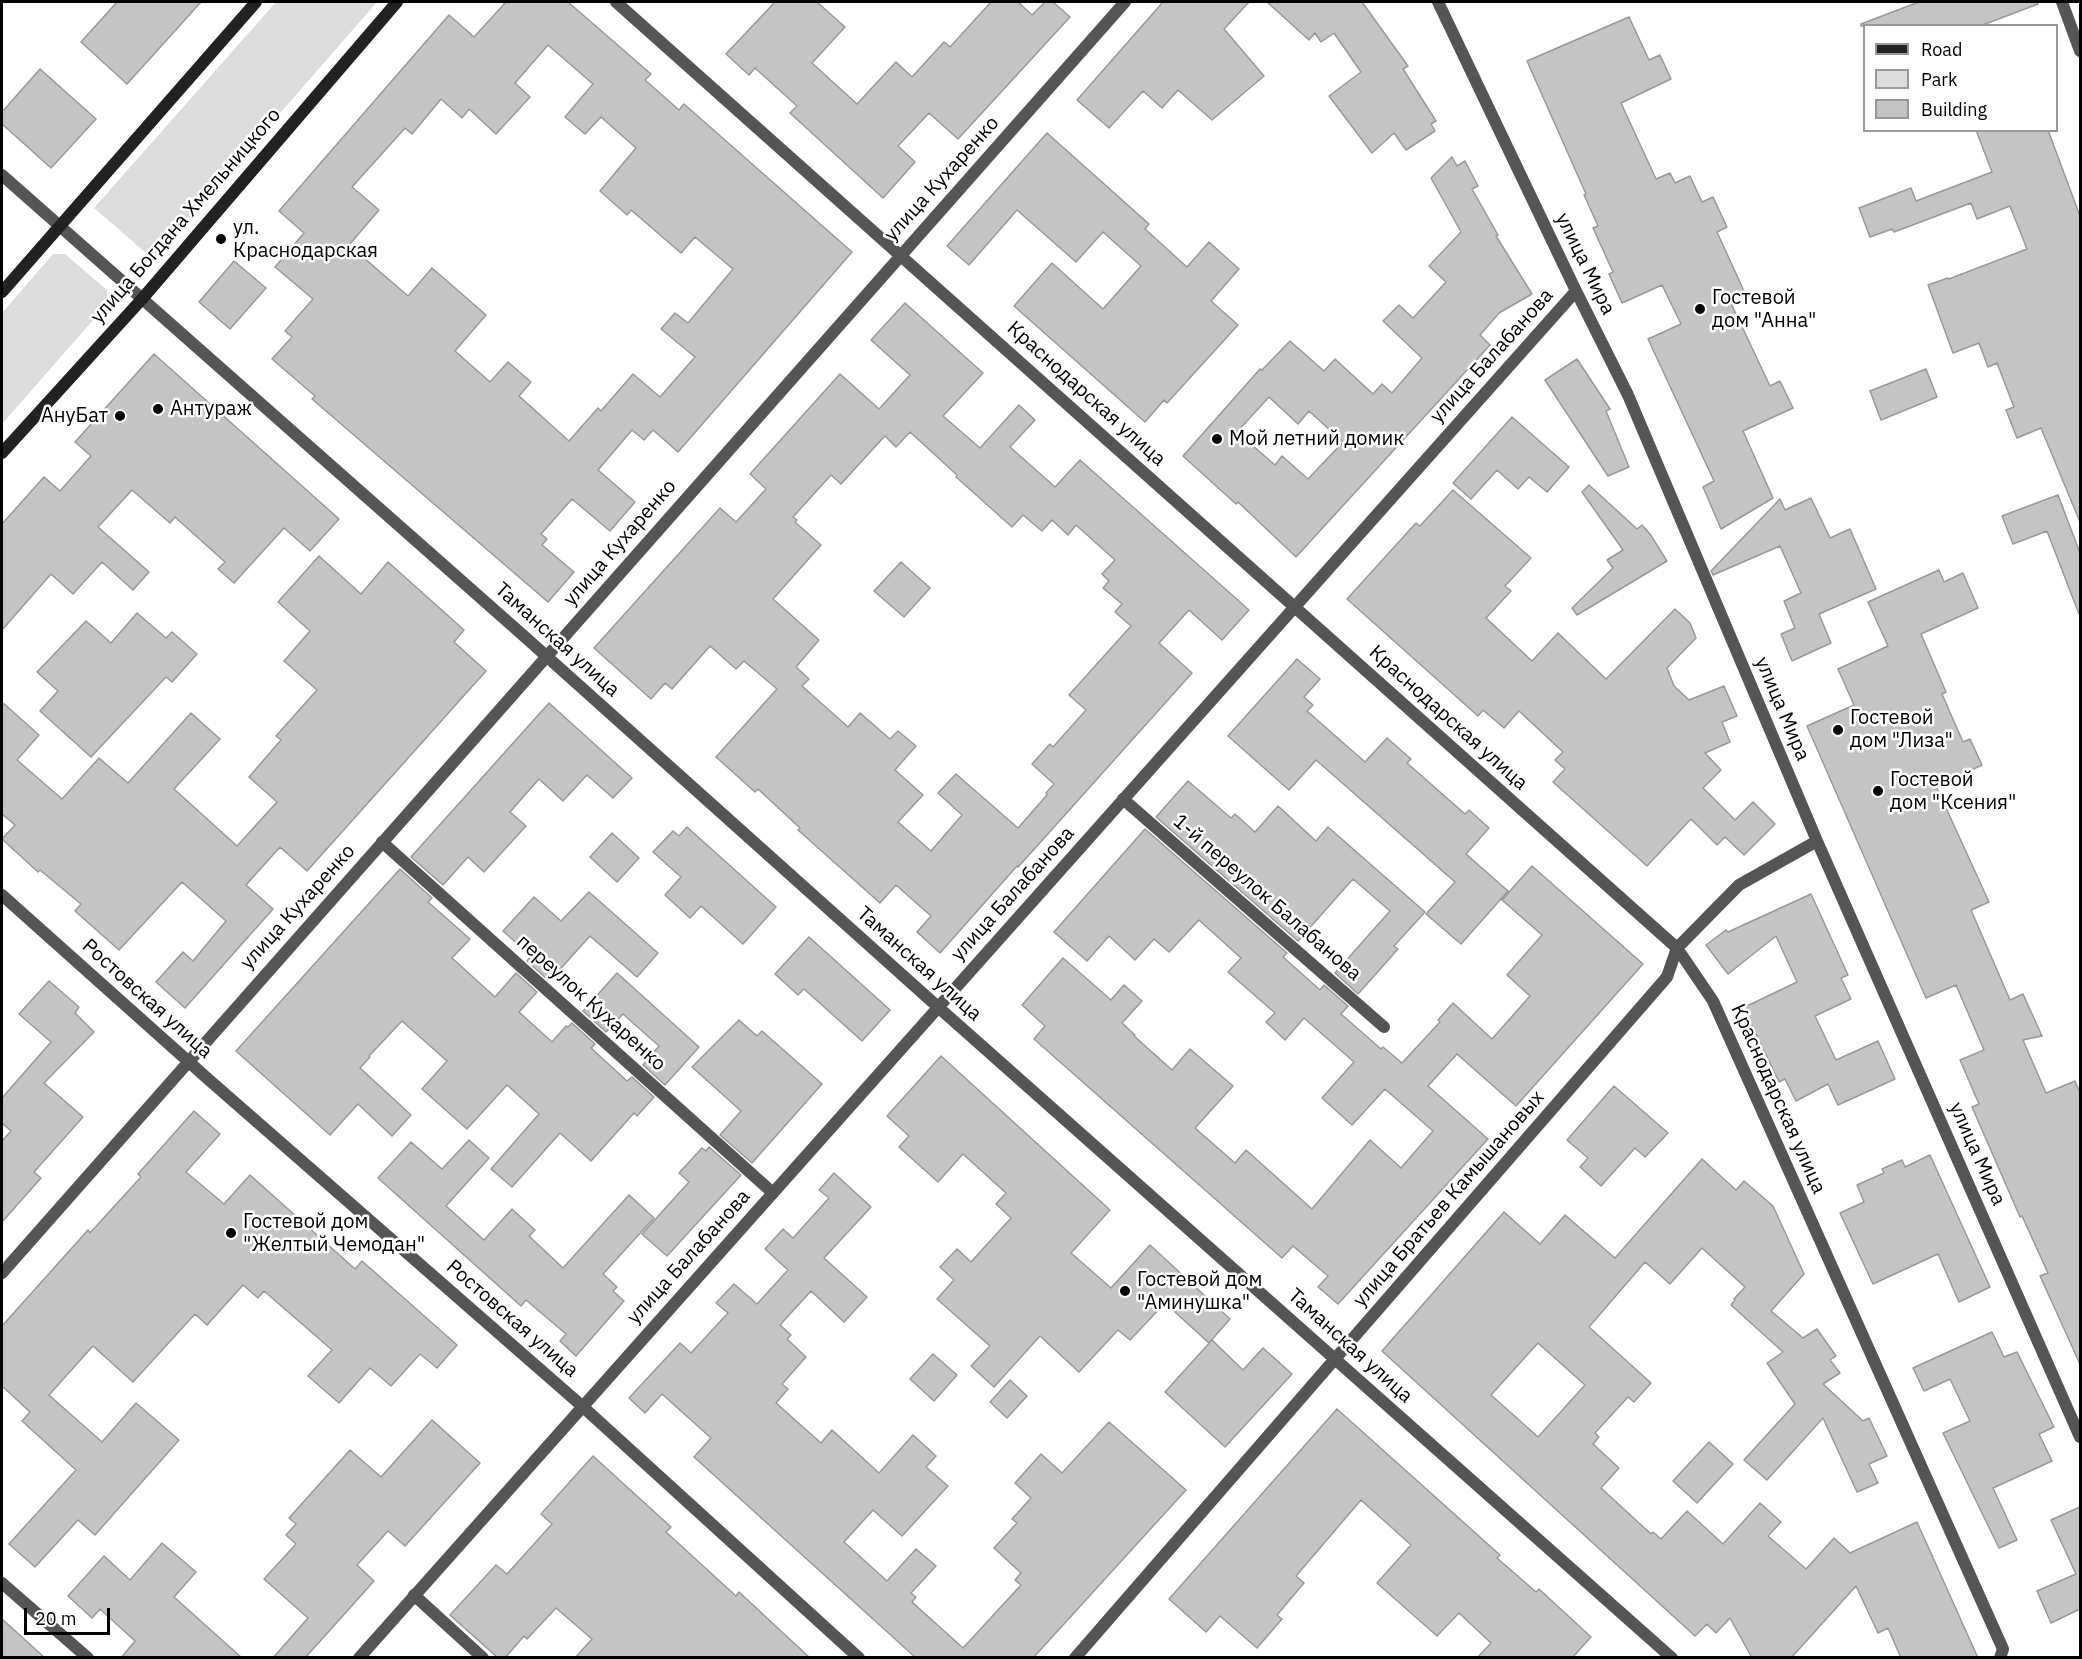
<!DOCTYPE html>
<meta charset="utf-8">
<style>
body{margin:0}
#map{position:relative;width:2082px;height:1659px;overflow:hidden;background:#fff;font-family:"IBM Plex Sans",sans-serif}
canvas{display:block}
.frame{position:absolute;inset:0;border:3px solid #000;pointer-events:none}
.legend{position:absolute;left:1863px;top:24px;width:195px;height:108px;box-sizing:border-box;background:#fff;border:2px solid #999;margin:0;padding:8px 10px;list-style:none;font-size:18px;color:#000}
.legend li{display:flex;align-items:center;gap:12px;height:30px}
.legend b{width:30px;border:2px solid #999}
.scale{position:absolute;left:24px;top:1608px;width:86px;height:27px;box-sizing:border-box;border:3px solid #000;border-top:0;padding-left:8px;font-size:18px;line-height:21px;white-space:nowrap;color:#000;-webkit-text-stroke:4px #fff;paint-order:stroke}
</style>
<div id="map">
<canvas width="2082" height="1659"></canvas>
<div class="frame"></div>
<ul class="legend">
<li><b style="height:8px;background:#222"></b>Road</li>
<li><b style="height:16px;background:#dcdcdc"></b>Park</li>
<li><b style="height:16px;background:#c4c4c4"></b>Building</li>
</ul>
<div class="scale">20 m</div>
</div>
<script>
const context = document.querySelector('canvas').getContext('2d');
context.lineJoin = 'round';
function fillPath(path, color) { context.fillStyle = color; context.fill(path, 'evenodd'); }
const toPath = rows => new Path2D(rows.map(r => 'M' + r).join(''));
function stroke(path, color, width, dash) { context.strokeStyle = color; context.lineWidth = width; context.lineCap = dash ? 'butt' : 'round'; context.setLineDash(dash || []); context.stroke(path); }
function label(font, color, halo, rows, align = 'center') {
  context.font = font + ' "IBM Plex Sans",sans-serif'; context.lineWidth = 5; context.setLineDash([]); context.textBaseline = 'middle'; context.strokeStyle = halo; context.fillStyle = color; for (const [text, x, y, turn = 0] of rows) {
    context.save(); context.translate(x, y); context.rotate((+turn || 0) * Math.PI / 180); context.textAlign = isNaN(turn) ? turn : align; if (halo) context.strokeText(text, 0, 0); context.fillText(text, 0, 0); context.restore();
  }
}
fillPath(toPath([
 [276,2,377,2,153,259,94,208],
 [53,254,65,254,107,290,108,303,2,424,2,313]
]), '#dcdcdc');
const building = toPath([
 [117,2,201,2,127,84,81,42,117,2],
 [506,2,568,2,651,74,645,80,679,110,684,104,852,252,678,452,653,430,644,440,632,430,598,470,635,502,610,531,572,499,541,534,547,539,542,545,574,572,548,602,312,399,315,396,272,359,292,337,285,331,313,299,275,267,304,233,279,211,449,15,474,37,506,2],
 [548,45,593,84,565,117,585,134,601,117,636,148,600,191,627,215,631,210,681,253,695,237,733,269,688,323,675,313,661,329,695,357,660,397,633,374,601,411,598,408,569,441,519,396,531,382,508,362,490,382,455,351,486,315,432,268,408,296,349,245,379,210,352,187,405,128,412,134,441,99,462,118,469,109,496,134,530,97,515,83,548,45],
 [775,2,817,2,845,27,812,63,857,104,896,62,912,77,944,42,950,47,991,2,1018,2,1032,15,1045,2,1053,2,1070,17,958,139,929,113,898,146,915,162,883,198,790,113,797,106,755,68,749,75,726,54,775,2],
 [1163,2,1249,2,1224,29,1264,76,1212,120,1178,90,1162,108,1143,91,1109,128,1077,100,1163,2],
 [1267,2,1362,2,1408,66,1403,69,1436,121,1431,124,1435,131,1406,150,1394,133,1372,153,1329,96,1361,72,1334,33,1321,42,1315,33,1309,40,1267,2],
 [1919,2,2037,2,2038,4,1980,26,1861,26,1861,24,1919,2],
 [1629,17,1649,60,1660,55,1671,79,1621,103,1656,179,1670,173,1675,183,1690,176,1702,202,1713,197,1727,227,1717,232,1744,291,1729,299,1770,386,1780,381,1793,408,1743,431,1773,498,1721,529,1703,487,1714,481,1648,339,1681,324,1662,285,1622,303,1609,274,1613,272,1593,228,1598,226,1584,195,1586,194,1527,61,1629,17],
 [40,69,96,119,51,168,2,124,2,112,40,69],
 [1976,130,2048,130,2080,216,2080,522,2041,428,2017,438,2006,410,2014,407,1997,363,1988,367,1979,343,1953,353,1928,285,1948,278,1949,279,2027,249,2010,206,1977,219,1971,203,1894,232,1892,229,1870,237,1859,208,1911,188,1916,201,1992,172,1976,130],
 [1047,133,1149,224,1145,229,1187,267,1209,242,1239,269,1211,301,1238,325,1167,403,1164,400,1145,422,1014,306,1052,263,1103,309,1141,266,1103,232,1076,262,1017,210,969,265,947,246,1047,133],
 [1452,157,1457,166,1465,161,1478,186,1472,189,1498,235,1496,236,1532,294,1499,313,1480,335,1490,345,1296,557,1238,502,1236,504,1183,456,1260,369,1262,370,1290,341,1324,371,1335,359,1373,394,1382,384,1392,393,1422,358,1383,321,1399,305,1413,318,1446,282,1429,266,1461,232,1431,178,1452,157],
 [1269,397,1298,424,1309,411,1343,442,1308,479,1282,456,1275,465,1237,432,1269,397],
 [234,261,266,288,230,329,199,302,234,261],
 [905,303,983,373,943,416,980,448,1019,405,1035,420,1010,447,1055,487,1080,460,1249,610,1222,640,1189,610,1159,643,1192,673,1038,845,1018,867,1017,866,940,953,917,932,931,916,896,885,880,903,798,830,800,828,758,789,755,792,716,757,777,689,744,661,736,669,710,646,672,689,665,683,651,699,594,648,720,508,736,522,766,489,750,474,840,374,879,409,910,375,871,340,905,303],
 [910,432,957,475,956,477,1012,527,1023,515,1042,531,1052,520,1068,535,1076,525,1115,560,1102,574,1109,581,1103,588,1122,604,1115,612,1131,626,1069,695,1086,710,1053,747,1050,744,1032,764,1054,784,1046,793,1047,795,1018,828,956,774,938,793,962,815,931,851,898,822,923,795,895,770,916,746,898,731,890,739,860,713,848,727,802,686,809,679,796,667,819,640,773,599,821,545,795,522,797,520,793,517,831,475,841,484,883,438,885,436,896,447,910,432],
 [154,354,339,519,310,551,284,528,234,583,218,569,225,562,175,517,170,523,132,490,98,527,149,572,133,590,102,562,73,594,51,574,2,630,2,524,44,477,60,491,91,456,75,442,154,354],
 [1577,359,1610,409,1606,411,1629,467,1608,476,1545,380,1577,359],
 [1926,369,1937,397,1881,420,1870,391,1926,369],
 [1512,417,1569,467,1547,492,1529,477,1518,489,1497,470,1471,499,1453,483,1512,417],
 [1589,485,1637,529,1642,525,1650,534,1667,561,1577,615,1572,608,1613,568,1607,560,1623,550,1582,492,1589,485],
 [1453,490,1531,558,1505,586,1511,591,1486,618,1532,661,1558,633,1606,679,1675,609,1690,623,1696,638,1667,668,1674,686,1689,700,1724,686,1737,716,1722,722,1730,742,1705,753,1721,770,1703,788,1735,820,1753,802,1775,824,1744,855,1725,837,1717,845,1691,819,1647,866,1553,782,1565,769,1555,760,1563,752,1519,711,1504,728,1483,710,1478,716,1347,599,1416,523,1420,526,1453,490],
 [2058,495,2080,553,2080,613,2079,614,2047,531,2013,544,2002,516,2058,495],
 [1811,498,1830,538,1850,529,1876,589,1819,614,1831,643,1792,661,1781,634,1795,628,1784,601,1801,593,1780,546,1713,575,1711,571,1780,499,1785,510,1811,498],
 [319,556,361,594,388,562,464,630,454,642,486,671,307,871,280,847,246,885,273,909,185,1008,156,982,183,952,193,961,226,921,182,882,119,950,75,911,81,904,40,870,38,872,2,839,15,825,2,814,2,702,39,735,17,760,62,799,99,758,128,783,191,713,220,739,174,789,237,846,277,802,249,777,281,740,276,736,317,690,284,661,310,631,278,602,319,556],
 [901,562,930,588,904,617,874,591,901,562],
 [1939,570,1944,582,1963,573,1978,608,1921,634,1946,692,1942,694,1963,742,1970,739,1982,765,1936,786,1989,902,1971,910,2010,1000,2023,994,2042,1036,2023,1040,2046,1093,2075,1081,2080,1093,2080,1364,2040,1276,2048,1273,2022,1216,2020,1217,1972,1107,1979,1104,1960,1060,1984,1050,1956,985,1926,998,1807,726,1854,705,1838,669,1888,646,1868,602,1939,570],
 [137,613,166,638,172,632,197,654,172,682,166,677,91,757,40,711,58,691,37,672,86,621,111,643,137,613],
 [1297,659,1320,679,1304,697,1313,705,1307,711,1365,762,1387,738,1411,759,1407,763,1465,814,1469,810,1489,828,1466,854,1508,891,1461,944,1426,914,1455,882,1316,760,1289,790,1228,736,1297,659],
 [549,703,632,778,613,798,587,775,563,801,539,779,510,812,526,826,484,872,468,857,443,885,411,857,549,703],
 [1188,781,1231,818,1235,814,1255,832,1278,806,1316,841,1328,827,1425,912,1394,946,1398,949,1358,994,1335,973,1390,911,1353,879,1298,941,1156,817,1188,781],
 [687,827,776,907,743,944,701,906,690,918,665,895,681,877,653,852,673,831,679,836,687,827],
 [1145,829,1287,953,1283,957,1320,990,1324,985,1348,1006,1341,1014,1381,1049,1383,1047,1402,1063,1440,1022,1438,1020,1453,1003,1492,1039,1530,996,1507,975,1542,935,1502,900,1532,866,1643,964,1516,1106,1457,1054,1428,1086,1488,1139,1338,1304,1318,1287,1328,1276,1293,1246,1282,1258,1034,1039,1045,1026,1022,1005,1063,958,1111,1000,1124,985,1142,1001,1122,1023,1135,1035,1134,1036,1172,1070,1190,1049,1233,1086,1195,1128,1235,1163,1246,1150,1312,1209,1370,1140,1401,1168,1433,1131,1385,1089,1352,1125,1322,1098,1354,1062,1304,1018,1285,1040,1266,1022,1275,1013,1228,972,1241,958,1199,920,1169,952,1154,939,1135,960,1109,936,1087,961,1054,932,1145,829],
 [612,833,639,858,617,882,590,857,612,833],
 [400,869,432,898,428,902,470,939,452,958,495,997,516,973,537,992,519,1012,552,1042,566,1026,568,1027,572,1023,595,1044,591,1048,627,1081,632,1077,654,1097,637,1116,634,1113,591,1161,560,1133,512,1187,491,1169,539,1114,507,1085,467,1129,422,1089,447,1061,402,1021,369,1056,370,1057,360,1068,411,1115,392,1136,358,1104,330,1135,236,1051,400,869],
 [589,892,658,953,637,977,590,936,555,975,553,974,548,980,527,961,531,956,503,931,534,897,561,921,589,892],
 [1811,894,1848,975,1841,978,1851,999,1815,1016,1836,1060,1878,1041,1895,1079,1838,1105,1828,1084,1796,1101,1785,1079,1779,1082,1747,1015,1747,1006,1797,982,1776,936,1728,974,1706,945,1726,930,1728,932,1811,894],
 [809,937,890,1010,862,1041,804,989,798,995,775,974,809,937],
 [617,973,699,1047,665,1085,643,1065,659,1046,623,1014,606,1032,583,1011,617,973],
 [49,981,79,1007,75,1013,94,1032,44,1083,83,1117,34,1172,41,1178,2,1222,2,1141,11,1131,2,1123,2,1098,51,1042,19,1014,49,981],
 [739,1020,757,1036,762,1031,822,1084,752,1163,720,1135,741,1111,692,1067,739,1020],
 [941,1056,1110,1210,1071,1253,1111,1288,1150,1245,1230,1319,1209,1343,1165,1303,1130,1340,1118,1330,1079,1372,1040,1336,994,1387,971,1366,990,1346,937,1299,954,1280,940,1267,957,1249,971,1262,1011,1218,996,1204,1006,1193,963,1154,938,1182,899,1147,909,1136,887,1116,941,1056],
 [1614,1086,1668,1133,1645,1157,1635,1148,1601,1186,1580,1167,1588,1158,1567,1140,1614,1086],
 [194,1111,220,1134,186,1172,224,1204,250,1175,355,1269,362,1261,457,1345,437,1368,420,1354,391,1386,370,1368,339,1403,308,1376,332,1350,264,1291,258,1298,243,1285,207,1325,195,1314,133,1382,93,1346,49,1395,102,1442,136,1403,179,1440,95,1535,78,1520,35,1567,9,1544,76,1470,22,1421,30,1412,2,1386,2,1326,88,1230,90,1233,141,1177,138,1174,194,1111],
 [469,1140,489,1158,446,1206,484,1240,512,1209,535,1230,529,1236,563,1268,629,1195,654,1218,603,1274,617,1287,613,1291,624,1301,576,1356,560,1341,566,1334,526,1300,521,1306,378,1178,411,1142,442,1169,469,1140],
 [709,1147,741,1175,667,1256,642,1234,689,1182,679,1173,702,1148,706,1151,709,1147],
 [1930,1155,1990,1287,1959,1302,1938,1254,1873,1284,1840,1213,1864,1202,1857,1185,1884,1173,1882,1169,1902,1160,1905,1167,1930,1155],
 [1702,1159,1736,1190,1744,1181,1773,1206,1804,1274,1771,1311,1803,1338,1817,1329,1836,1356,1830,1360,1840,1373,1823,1384,1863,1421,1869,1418,1887,1456,1869,1464,1878,1483,1857,1492,1823,1418,1767,1480,1744,1460,1795,1404,1767,1363,1783,1352,1731,1305,1735,1300,1734,1299,1745,1287,1702,1248,1670,1284,1645,1262,1589,1327,1651,1383,1634,1402,1628,1397,1595,1433,1599,1437,1593,1444,1619,1468,1601,1488,1651,1534,1653,1532,1661,1539,1687,1511,1723,1544,1760,1503,1781,1522,1768,1536,1806,1569,1834,1538,1850,1553,1917,1522,1978,1658,1901,1658,1888,1628,1878,1633,1856,1586,1791,1658,1752,1658,1730,1618,1716,1633,1707,1624,1695,1636,1382,1351,1504,1212,1540,1244,1565,1215,1615,1258,1702,1159],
 [1538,1343,1585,1385,1538,1437,1491,1395,1538,1343],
 [834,1173,871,1207,824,1258,867,1297,844,1322,811,1291,780,1325,791,1335,787,1339,806,1357,782,1384,788,1389,776,1403,821,1443,832,1430,879,1473,913,1435,936,1456,926,1467,948,1486,902,1536,873,1510,844,1542,887,1581,916,1549,936,1566,911,1593,916,1597,912,1602,963,1648,1021,1585,1015,1580,1021,1573,994,1548,1017,1523,1012,1519,1031,1498,1015,1483,1041,1454,1062,1473,1109,1422,1186,1490,1033,1658,916,1658,694,1457,711,1438,662,1394,645,1413,629,1398,680,1343,691,1353,728,1313,716,1303,734,1284,757,1304,788,1270,765,1249,783,1229,793,1238,829,1198,819,1190,834,1173],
 [1992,1332,2004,1357,2017,1352,2054,1427,2039,1434,2052,1461,1993,1488,2017,1540,1999,1548,1943,1433,1970,1421,1950,1379,1924,1391,1913,1368,1992,1332],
 [1212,1340,1243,1370,1263,1348,1292,1374,1225,1447,1165,1392,1212,1340],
 [933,1354,957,1375,934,1401,910,1379,933,1354],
 [1010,1380,1027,1396,1007,1418,990,1402,1010,1380],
 [1337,1409,1500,1555,1497,1558,1536,1592,1539,1589,1591,1637,1572,1658,1477,1658,1491,1643,1459,1613,1437,1636,1377,1583,1411,1545,1361,1500,1296,1576,1304,1583,1277,1615,1282,1619,1257,1648,1220,1616,1206,1632,1169,1599,1337,1409],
 [432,1420,480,1463,405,1546,388,1531,357,1565,374,1581,305,1658,273,1658,308,1618,264,1579,296,1544,286,1535,296,1524,289,1518,350,1450,381,1477,432,1420],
 [1709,1442,1733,1464,1697,1503,1673,1481,1709,1442],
 [593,1456,671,1527,666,1532,736,1596,739,1592,810,1658,575,1658,592,1639,556,1608,527,1639,524,1636,505,1658,498,1658,450,1615,496,1565,507,1574,552,1524,541,1514,593,1456],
 [2080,1507,2080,1609,2051,1623,2037,1591,2076,1574,2051,1520,2080,1507],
 [162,1543,196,1572,174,1597,242,1658,121,1658,135,1641,100,1609,92,1618,68,1596,104,1556,130,1580,162,1543],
 [2,1619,45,1658,2,1658,2,1619]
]);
fillPath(building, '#c4c4c4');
stroke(building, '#999', 1.5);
stroke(toPath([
 [1123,799,1384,1027],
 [382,842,773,1193],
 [414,1595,483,1658]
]), '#555', 12);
stroke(toPath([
 [616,2,1677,948,1713,1001,2003,1649,2000,1658],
 [1438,2,1576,291,1628,395,1817,841,2080,1437],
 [2062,2,2080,51],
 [2,175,525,637,938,1007,1672,1658],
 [2,895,208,1079,582,1406,859,1658],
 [2,1273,1125,2],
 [2,1583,88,1658],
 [359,1658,1576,291],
 [1075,1658,1667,977,1677,948,1739,885,1817,841]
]), '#555', 12);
stroke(toPath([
 [2,292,256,2],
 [2,453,142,299,397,2]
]), '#222', 12);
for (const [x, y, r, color] of [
 [221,239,6,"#000"],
 [1700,309,6,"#000"],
 [158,409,6,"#000"],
 [120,416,6,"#000"],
 [1217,439,6,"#000"],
 [1838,730,6,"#000"],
 [1878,791,6,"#000"],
 [231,1233,6,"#000"],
 [1125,1291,6,"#000"]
]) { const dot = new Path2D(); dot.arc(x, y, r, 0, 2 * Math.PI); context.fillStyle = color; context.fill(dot); stroke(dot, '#fff', 2); }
label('20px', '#000', '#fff', [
 ["улица Кухаренко",942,179,-48],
 ["улица Богдана Хмельницкого",186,216,-49],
 ["улица Мира",1585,264,64],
 ["улица Балабанова",1492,356,-48],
 ["Краснодарская улица",1086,394,42],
 ["улица Кухаренко",620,543,-49],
 ["Таманская улица",557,640,42],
 ["улица Мира",1782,709,67],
 ["Краснодарская улица",1448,718,42],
 ["улица Балабанова",1013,894,-48],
 ["1-й переулок Балабанова",1267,898,41],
 ["улица Кухаренко",298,907,-48],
 ["Таманская улица",919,964,42],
 ["Ростовская улица",147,999,42],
 ["переулок Кухаренко",591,1003,42],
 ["Краснодарская улица",1778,1099,66],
 ["улица Мира",1977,1154,66],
 ["улица Братьев Камышановых",1449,1199,-49],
 ["улица Балабанова",689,1257,-48],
 ["Ростовская улица",512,1319,41],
 ["Таманская улица",1350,1346,42]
]);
label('20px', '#000', '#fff', [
 ["ул.",233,228],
 ["Краснодарская",233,251],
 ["Гостевой",1712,298],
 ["дом \"Анна\"",1712,321],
 ["Антураж",170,409],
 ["АнуБат",108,416,"right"],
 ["Мой летний домик",1229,439],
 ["Гостевой",1850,718],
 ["дом \"Лиза\"",1850,741],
 ["Гостевой",1890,780],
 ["дом \"Ксения\"",1890,803],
 ["Гостевой дом",243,1222],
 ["\"Желтый Чемодан\"",243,1245],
 ["Гостевой дом",1137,1280],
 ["\"Аминушка\"",1137,1303]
], 'left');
</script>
